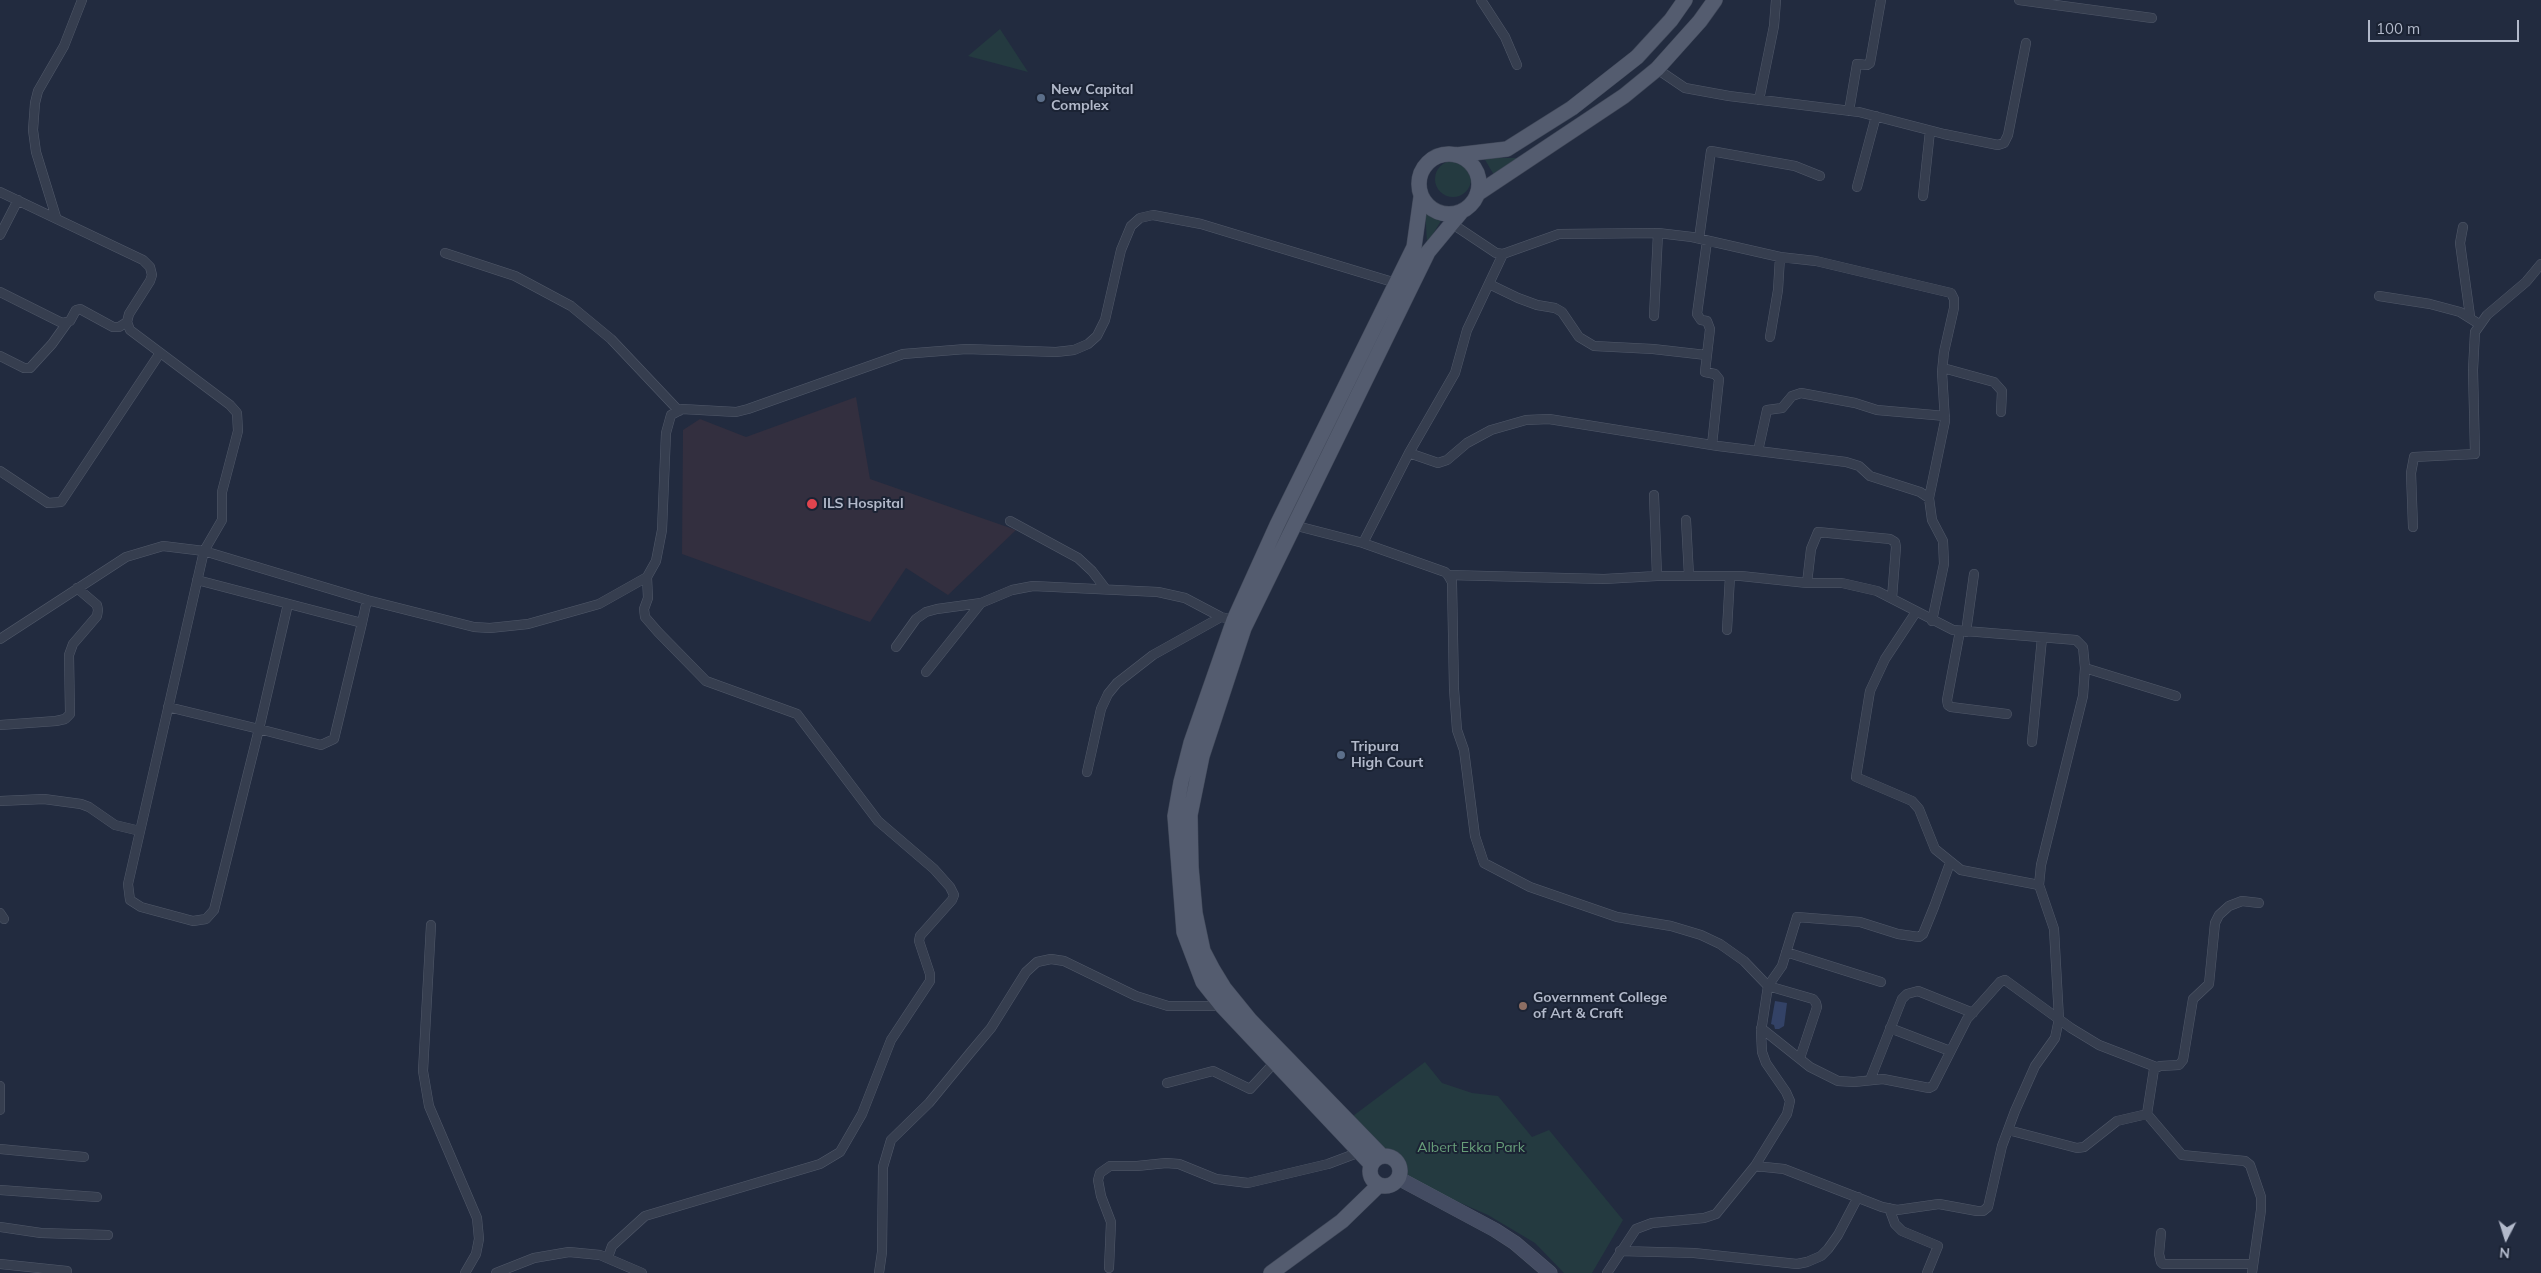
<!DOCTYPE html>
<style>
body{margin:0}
#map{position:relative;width:2541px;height:1273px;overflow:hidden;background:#222b3f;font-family:Mulish,sans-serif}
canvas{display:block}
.north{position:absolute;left:2481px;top:1213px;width:50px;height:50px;-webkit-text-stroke:4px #1b2334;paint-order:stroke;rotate:185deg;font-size:14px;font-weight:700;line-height:20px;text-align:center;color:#b2b9ca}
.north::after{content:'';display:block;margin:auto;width:18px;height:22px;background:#b2b9ca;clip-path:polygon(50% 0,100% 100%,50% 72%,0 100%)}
.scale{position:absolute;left:2368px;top:20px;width:151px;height:22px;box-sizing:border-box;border:2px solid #b2b9ca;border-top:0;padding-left:6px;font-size:15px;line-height:18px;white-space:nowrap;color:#b2b9ca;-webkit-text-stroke:4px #1b2334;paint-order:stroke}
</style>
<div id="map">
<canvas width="2541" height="1273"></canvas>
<div class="north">N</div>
<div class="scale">100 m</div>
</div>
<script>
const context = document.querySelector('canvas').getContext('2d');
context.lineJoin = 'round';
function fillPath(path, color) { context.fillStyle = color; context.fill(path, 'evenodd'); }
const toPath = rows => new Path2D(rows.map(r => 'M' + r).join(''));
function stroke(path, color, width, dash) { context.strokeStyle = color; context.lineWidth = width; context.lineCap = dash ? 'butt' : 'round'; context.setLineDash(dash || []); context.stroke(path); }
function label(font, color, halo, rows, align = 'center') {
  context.font = font + ' Mulish,sans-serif'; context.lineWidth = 4; context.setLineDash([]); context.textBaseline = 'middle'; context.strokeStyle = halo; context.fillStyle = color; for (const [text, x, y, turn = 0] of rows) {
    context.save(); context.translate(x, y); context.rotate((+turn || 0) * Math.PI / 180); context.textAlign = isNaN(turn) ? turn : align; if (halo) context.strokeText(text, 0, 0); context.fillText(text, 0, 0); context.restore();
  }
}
fillPath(toPath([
 [856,397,870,479,1016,530,948,595,906,568,870,622,682,554,683,430,700,419,746,437]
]), '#332f3f');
fillPath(toPath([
 [1000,29,1028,72,968,56],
 [1484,158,1518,158,1494,175],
 '1435 179a18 18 0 1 1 36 0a18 18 0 1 1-36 0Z',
 [1424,211,1442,219,1427,244,1426,225],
 [1425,1062,1442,1083,1472,1093,1498,1096,1532,1137,1549,1130,1623,1220,1592,1273,1564,1273,1535,1243,1488,1215,1413,1182,1388,1165,1366,1143,1349,1119]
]), '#243a40');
fillPath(toPath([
 [1775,1001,1787,1003,1784,1026,1779,1029,1775,1029,1774,1025,1771,1024]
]), '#334266');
const street = toPath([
 [1481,0,1505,37,1517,65],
 [2019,0,2152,18],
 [1657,69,1685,88,1729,96,1859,112,1944,134,1998,145,2004,143,2008,135,2026,43],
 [1759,100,1774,26,1776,0],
 [1849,111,1857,64,1867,65,1870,63,1881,0],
 [1857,187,1876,116],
 [0,192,143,260,150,267,152,275,150,281,129,314,127,322,130,330,230,405,237,413,238,431,222,492,222,520,204,551,163,546,126,557,0,639],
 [1923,196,1930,131],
 [56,217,36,152,33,130,35,103,38,91,64,46,82,0],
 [1451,223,1496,253,1503,254,1559,234,1658,233,1692,237,1780,257,1816,261,1951,293,1954,299,1954,308,1944,352,1942,372,1945,421,1929,498],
 [2463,227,2460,243,2470,316],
 [0,235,18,200],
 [1699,239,1711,151,1795,166,1820,176],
 [1707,241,1697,314,1701,320,1707,321,1710,329,1705,372,1715,374,1719,379,1712,445],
 [445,253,515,276,571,306,611,339,679,411],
 [1489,284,1518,298,1537,305,1555,308,1562,312,1579,337,1594,346,1653,349,1706,355],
 [0,292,62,323,70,321,76,310,80,309,113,327,119,327,127,322],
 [2379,296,2430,304,2460,312,2479,324],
 [1654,316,1658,233],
 [1770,337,1778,290,1780,257],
 [0,356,24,368,30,368,52,344,67,323],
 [1943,368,1994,382,2002,391,2001,412],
 [1758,451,1767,410,1782,408,1792,396,1801,393,1855,403,1877,410,1945,416],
 [1409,453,1438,463,1447,460,1467,443,1491,430,1526,420,1549,419,1718,446,1846,462,1859,466,1870,476,1920,492,1929,498,1932,520,1943,541,1944,564,1932,621],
 [0,471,48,503,61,502,160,353],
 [1654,495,1657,576],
 [1686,520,1689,576],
 [1010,521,1078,558,1092,571,1105,588],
 [1293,525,1363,543,1445,572,1448,575,1452,582,1454,689,1457,730,1464,750,1475,836,1484,863,1530,887,1617,917,1671,926,1701,935,1720,944,1744,961,1768,986,1761,1032,1762,1052,1766,1063,1786,1092,1790,1101,1787,1114,1755,1166,1716,1214,1704,1218,1652,1223,1636,1229,1607,1273],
 [2413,527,2411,473,2414,457,2475,454,2473,370,2475,332,2487,315,2526,282,2541,264],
 [1363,543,1409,453,1455,373,1467,330,1503,254],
 [1448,575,1604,579,1657,576,1741,576,1807,583,1842,583,1877,591,1953,630,2076,640,2083,647,2085,668,2083,696,2041,865,2039,885,2054,929,2059,1019,2055,1038,2035,1066,2015,1111,2002,1146,1988,1207,1983,1211,1977,1211,1939,1204,1897,1210,1882,1207,1784,1169,1755,1166],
 [197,580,362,623,367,600],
 [1807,583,1811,549,1818,532,1890,539,1895,542,1896,547,1892,598],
 [1916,612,1885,659,1870,691,1856,777,1912,801,1919,809,1935,849,1961,870,2039,885],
 [362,623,334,739,321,745,259,729,214,910,206,919,193,921,141,907,130,900,128,884,204,551,367,600,474,627,490,628,528,624,599,604,647,577,656,561,662,530,666,433,671,415,682,409,736,412,748,409,903,354,966,349,1056,352,1074,350,1088,344,1097,336,1105,320,1121,250,1131,226,1140,218,1153,215,1201,224,1396,283],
 [1727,630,1730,576],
 [1960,631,1947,700,1948,705,1951,707,2007,714],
 [1966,632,1974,574],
 [896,647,916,619,926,612,937,609,981,603],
 [2085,668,2176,696],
 [926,672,981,603,1012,590,1033,586,1158,592,1185,598,1221,617,1234,620],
 [168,707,259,729,288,604],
 [0,725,56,721,65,719,70,714,69,655,73,644,97,616,98,610,97,605,77,588],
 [2032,742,2042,638],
 [1087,772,1101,709,1108,694,1117,683,1153,655,1221,617],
 [0,801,44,799,81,804,89,807,115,825,140,831],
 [0,913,4,919],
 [431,925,423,1071,429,1106,477,1218,479,1239,476,1254,465,1273],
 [1786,952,1881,982],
 [1761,1028,1810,1067,1838,1081,1854,1082,1883,1079,1929,1088,1933,1086,1967,1019,2000,982,2005,980,2071,1028,2099,1045,2156,1067],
 [1890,1028,1950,1051],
 [1800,1058,1817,1007,1816,1003,1813,999,1768,986,1782,966,1797,917,1860,922,1898,934,1919,937,1923,934,1934,907,1950,863],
 [1870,1080,1902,999,1907,994,1918,991,1973,1013],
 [1167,1083,1213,1071,1250,1089,1275,1062],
 [0,1086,0,1110],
 [2147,1114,2182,1155,2245,1161,2250,1165,2261,1197,2261,1210,2252,1273],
 [2008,1130,2077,1148,2084,1147,2117,1121,2147,1114,2154,1069,2160,1066,2179,1065,2183,1060,2193,999,2209,984,2215,923,2219,915,2229,906,2242,901,2259,903],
 [0,1149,84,1157],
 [0,1190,97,1197],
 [1889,1208,1895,1224,1902,1231,1938,1246,1927,1273],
 [0,1227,41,1233,108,1235],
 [2161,1233,2159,1254,2161,1262,2163,1264,2253,1264],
 [1620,1251,1694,1253,1797,1264,1807,1262,1821,1256,1828,1249,1838,1235,1858,1197],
 [608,1257,612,1246,645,1216,820,1164,840,1152,862,1114,891,1040,930,981,930,974,919,941,920,936,952,900,954,895,950,887,934,869,878,821,797,714,706,681,658,632,645,617,644,609,648,598,647,577],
 [0,1264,67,1271],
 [1109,1268,1111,1222,1101,1196,1098,1180,1100,1173,1110,1166,1137,1166,1166,1163,1179,1164,1216,1179,1248,1183,1328,1164,1360,1152],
 [496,1273,534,1258,569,1252,600,1255,642,1273],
 [879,1273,882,1252,883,1167,891,1140,929,1103,970,1053,991,1028,1026,972,1037,962,1051,959,1064,961,1136,996,1168,1006,1222,1006]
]);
const secondary = toPath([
 [1398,1178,1495,1230,1515,1243,1550,1273]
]);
const primary = toPath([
 '1419 184a30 30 0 1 1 60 0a30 30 0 1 1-60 0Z',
 [1456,155,1507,149,1572,108,1637,57,1671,20,1685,0],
 [1477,194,1624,96,1657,69,1700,21,1715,0],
 '1370 1171a15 15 0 1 1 30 0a15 15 0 1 1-30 0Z',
 [1382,1156,1250,1020,1224,988,1213,970,1203,951,1195,913,1191,867,1190,815,1202,756,1244,628,1428,252,1462,211],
 [1371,1164,1222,1006,1203,982,1184,932,1175,816,1181,782,1191,743,1234,620,1277,525,1414,247,1421,197],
 [1271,1273,1342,1221,1379,1185]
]);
stroke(street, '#51596a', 10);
stroke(secondary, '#51596a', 15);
stroke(primary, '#3f4758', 16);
stroke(street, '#363e4f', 9);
stroke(secondary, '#444c62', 14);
stroke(primary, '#545c6f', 15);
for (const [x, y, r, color] of [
 [1041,98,5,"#5c6f8a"],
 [812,504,6,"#e0444e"],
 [1341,755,5,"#5c6f8a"],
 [1523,1006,5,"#8d6e63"]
]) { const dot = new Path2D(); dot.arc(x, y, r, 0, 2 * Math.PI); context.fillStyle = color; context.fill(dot); stroke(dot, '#1b2334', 2); }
label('bold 14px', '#b2b9ca', '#1b2334', [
 ["New Capital",1051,90],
 ["Complex",1051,106],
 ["ILS Hospital",823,504],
 ["Tripura",1351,747],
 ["High Court",1351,763],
 ["Government College",1533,998],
 ["of Art & Craft",1533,1014]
], 'left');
label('14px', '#679d79', '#1b2334', [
 ["Albert Ekka Park",1471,1148]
]);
</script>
